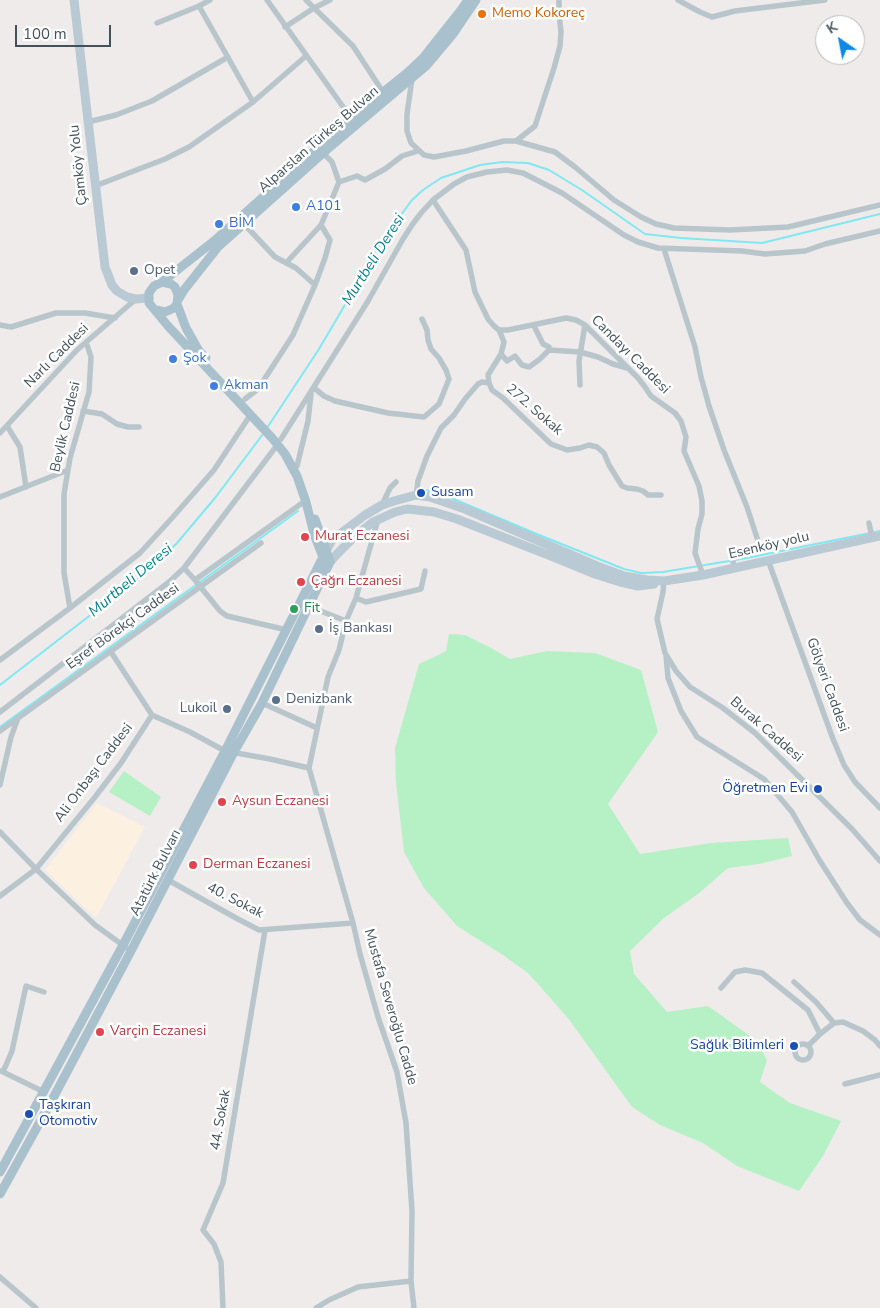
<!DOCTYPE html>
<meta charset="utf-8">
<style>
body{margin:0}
#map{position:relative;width:880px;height:1308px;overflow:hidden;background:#efebeb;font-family:"Nunito Sans",sans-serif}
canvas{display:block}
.north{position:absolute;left:815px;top:15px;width:50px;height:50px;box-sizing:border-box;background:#fff;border:1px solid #b4babd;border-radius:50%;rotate:327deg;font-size:14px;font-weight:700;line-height:20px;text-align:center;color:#43525a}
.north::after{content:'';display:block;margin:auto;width:18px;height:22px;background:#0e88e6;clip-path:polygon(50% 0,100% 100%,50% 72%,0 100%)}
.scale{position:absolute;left:15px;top:25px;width:96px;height:22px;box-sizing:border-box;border:2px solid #43525a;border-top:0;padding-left:6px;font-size:15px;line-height:18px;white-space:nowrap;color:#43525a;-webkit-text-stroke:4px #fff;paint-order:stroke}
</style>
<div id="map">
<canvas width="880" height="1308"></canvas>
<div class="north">K</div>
<div class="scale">100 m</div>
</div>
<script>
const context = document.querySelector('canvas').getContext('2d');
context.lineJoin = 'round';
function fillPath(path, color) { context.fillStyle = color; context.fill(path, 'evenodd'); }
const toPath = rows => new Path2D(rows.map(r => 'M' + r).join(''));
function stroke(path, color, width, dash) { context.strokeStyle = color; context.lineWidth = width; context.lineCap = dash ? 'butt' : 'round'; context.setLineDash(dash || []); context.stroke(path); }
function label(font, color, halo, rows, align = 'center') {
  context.font = font + ' "Nunito Sans",sans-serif'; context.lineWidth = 5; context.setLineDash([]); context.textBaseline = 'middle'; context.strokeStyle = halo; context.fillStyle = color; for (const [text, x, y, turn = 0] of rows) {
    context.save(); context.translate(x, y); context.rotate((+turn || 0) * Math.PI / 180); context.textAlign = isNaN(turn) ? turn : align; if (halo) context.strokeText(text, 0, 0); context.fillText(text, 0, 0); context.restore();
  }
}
fillPath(toPath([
 [97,803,145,827,96,918,45,870]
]), '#fcf1e1');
fillPath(toPath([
 [449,634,465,635,493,649,510,659,547,651,595,653,641,670,658,732,608,804,640,854,711,843,788,838,792,856,759,864,728,868,698,894,664,918,630,951,634,974,667,1012,708,1006,757,1041,767,1060,760,1082,790,1103,841,1121,823,1156,799,1191,737,1166,703,1143,660,1125,632,1107,568,1018,528,973,503,955,457,926,424,888,404,852,396,783,395,748,419,664,432,658,446,651],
 [124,771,161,797,150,816,109,792]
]), '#b5f1c4');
stroke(toPath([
 [267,428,319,349,386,235,412,200,423,190,441,178,480,165,502,162,528,163,549,170,582,190,645,234,681,238,762,243,880,214],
 [426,490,444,495,539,535,624,569,641,573,663,572,747,558,880,531],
 [0,685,150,569,177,543,215,498,263,434],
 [0,727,298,511]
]), '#7fe8f1', 2);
stroke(toPath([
 [267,0,351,118],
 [306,0,353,46,383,92],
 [678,0,700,12,712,17,735,11,825,0],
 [199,6,253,102],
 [157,23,199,6,210,0],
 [285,27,314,8,330,0],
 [412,79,407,114,407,131,411,143,424,155,434,157,466,151,504,141,516,141,535,126,554,68,560,46,561,32,559,13,559,0],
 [88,122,116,115,152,101,228,57],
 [516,141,555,152,575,167,614,200,641,217,656,224,674,228,730,230,788,227,880,205],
 [339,182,357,176,365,180,385,169,402,156,418,151],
 [95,186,165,159,189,147,253,102,306,56],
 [433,200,466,250,475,292,488,319,494,326,499,330,508,330,566,318,576,320,585,325,638,378,645,387,651,396,675,413,681,421,686,437,684,451,699,486,702,501,702,514,698,529,695,553,703,575],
 [244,224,275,257,296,268,315,285,293,335,258,389,245,399],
 [664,249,695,347,701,377,709,406,724,450,747,507,759,544],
 [286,263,321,225,339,182,332,162,323,153],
 [315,285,325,258,330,240,321,225],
 [0,325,11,327,56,313,85,313,115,318],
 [499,330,504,342,501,354,488,375,489,383,492,390,503,398,551,444,567,450,580,448,589,445,597,447,604,453,609,465,622,486,627,488,637,489,643,491,648,495,661,495],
 [549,350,580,352,598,357,613,364,627,368],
 [501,354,507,361,515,356,522,365,529,367,540,359,549,350,549,347,543,344,534,326],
 [580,385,579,361,585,325],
 [314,388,324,396,335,401,388,413,424,417,439,404,449,379,446,370,439,358,431,349,428,340,427,330,422,319],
 [83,411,102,414,117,424,128,427,139,427],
 [7,426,20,447,26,487],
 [0,433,77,350,136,299],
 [281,439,368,301,403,239,412,225,421,213,433,200,454,184,467,177,487,172,507,170,523,173,562,193,624,235,638,242,658,248,742,251,765,254,805,251,825,244,880,231],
 [297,466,308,421,311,394],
 [416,495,418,481,427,456,441,428,454,415,465,399,478,384,482,382,489,383],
 [0,497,68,470],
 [382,505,390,488,396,482],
 [378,519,356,598,346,621,339,650,328,677,309,768,353,923,360,954,378,1017,397,1072,406,1123,412,1211,411,1281,414,1308],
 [869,523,872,537],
 [730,553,735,568],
 [768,560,833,739,844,765,855,782,880,808],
 [184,568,195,580,220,611,227,616,287,630],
 [195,580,305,501],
 [664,581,663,592,657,619,665,653,676,671,690,687,723,708,755,733,852,829,880,861],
 [356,598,366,602,421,589,425,571],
 [308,606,346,621],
 [70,608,64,573,64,494,70,458,89,392,91,357,87,345,85,344],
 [666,656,668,678,681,711,697,737,764,779,792,812,820,861,847,903,860,920,880,935],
 [0,660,70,608,140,553,172,518,214,470,251,414],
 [262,703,317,728],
 [0,712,169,582,184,568,278,444],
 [152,715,190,732,225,751,270,759,309,768],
 [0,731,261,543],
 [0,785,11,737,18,718],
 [0,832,36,869,95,925,131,951],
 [168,880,236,918,259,930,353,923],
 [0,896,36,869,95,797,121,763,152,715,111,652],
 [794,982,816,1002,834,1023],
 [721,988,735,972,745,970,762,973,808,1010,820,1034],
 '795 1052a8 8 0 1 1 16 0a8 8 0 1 1-16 0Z',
 [808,1046,820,1034,834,1023,843,1022,863,1031,875,1040,880,1046],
 [1,1071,44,1092],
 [3,1072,12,1051,26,986,44,992],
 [845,1084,880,1075],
 [0,1277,36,1308],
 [223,1308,221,1262,214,1244,203,1230,223,1183,265,930],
 [316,1308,329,1300,358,1287,411,1281]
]), '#b8c6cc', 5.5);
stroke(toPath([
 [74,0,105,267,112,285,117,291,127,297,136,299,148,298],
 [323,557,332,540,365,515,382,505,394,501,416,495,430,497,465,509,597,566,624,576,647,580,664,581,703,575,880,536],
 [330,562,337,554,353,538,373,522,395,512,407,509,417,510,434,512,457,519,556,558,595,574,620,582,638,586,654,584]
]), '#bacad4', 9);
stroke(toPath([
 [162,282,214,241,351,118,407,73,423,58,461,10,468,0],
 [178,300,184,290,218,247,331,146,426,66,453,34,476,0],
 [177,304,186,328,199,351,206,358],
 [0,1172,123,945,225,751,323,557,314,534,306,502,297,476,285,454,273,439,168,326,149,303,149,293,154,286,162,282,171,284,175,287,178,295,177,304,174,308,165,312,156,310],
 [0,1194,51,1102,131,951,234,752,262,703,330,562,315,519]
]), '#a9c0cd', 9);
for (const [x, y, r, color] of [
 [482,14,5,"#e8710a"],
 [296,207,5,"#3f7fe0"],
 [219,224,5,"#3f7fe0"],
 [134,271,5,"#5c6f8a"],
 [173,359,5,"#3f7fe0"],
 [214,386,5,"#3f7fe0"],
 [421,493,5,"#1a4fb4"],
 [305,537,5,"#e0444e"],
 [301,582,5,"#e0444e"],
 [294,609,5,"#2e9e5b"],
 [319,629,5,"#5c6f8a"],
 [276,700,5,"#5c6f8a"],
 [227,709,5,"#5c6f8a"],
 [818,789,5,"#1a4fb4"],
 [222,802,5,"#e0444e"],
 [193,865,5,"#e0444e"],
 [100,1032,5,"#e0444e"],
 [794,1046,5,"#1a4fb4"],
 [29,1114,5,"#1a4fb4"]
]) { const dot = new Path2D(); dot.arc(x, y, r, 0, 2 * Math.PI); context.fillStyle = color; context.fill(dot); stroke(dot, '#fff', 2); }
label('14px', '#c56008', '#fff', [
 ["Memo Kokoreç",492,14]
], 'left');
label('14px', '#43525a', '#fff', [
 ["Alparslan Türkeş Bulvarı",319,140,-41],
 ["Çamköy Yolu",79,165,-96],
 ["Candayı Caddesi",630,355,45],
 ["Narlı Caddesi",57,356,-45],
 ["272. Sokak",534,410,41],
 ["Beylik Caddesi",66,427,-77],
 ["Esenköy yolu",769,546,-13],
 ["Eşref Börekçi Caddesi",123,627,-36],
 ["Gölyeri Caddesi",827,685,70],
 ["Burak Caddesi",766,730,41],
 ["Ali Onbaşı Caddesi",94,773,-53],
 ["Atatürk Bulvarı",156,873,-63],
 ["40. Sokak",235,901,27],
 ["Mustafa Severoğlu Cadde",390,1007,74],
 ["44. Sokak",221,1120,-80]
]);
label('14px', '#366cbe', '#fff', [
 ["A101",306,207],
 ["BİM",229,224],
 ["Şok",183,359],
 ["Akman",224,386]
], 'left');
label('14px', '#4e5e75', '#fff', [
 ["Opet",144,271],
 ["İş Bankası",329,629],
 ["Denizbank",286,700],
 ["Lukoil",217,709,"right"]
], 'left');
label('14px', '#164399', '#fff', [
 ["Susam",431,493],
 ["Öğretmen Evi",808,789,"right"],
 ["Sağlık Bilimleri",784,1046,"right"],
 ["Taşkıran",39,1106],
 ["Otomotiv",39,1122]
], 'left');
label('14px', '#be3a42', '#fff', [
 ["Murat Eczanesi",315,537],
 ["Çağrı Eczanesi",311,582],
 ["Aysun Eczanesi",232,802],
 ["Derman Eczanesi",203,865],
 ["Varçin Eczanesi",110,1032]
], 'left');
label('14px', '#27864d', '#fff', [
 ["Fit",304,609]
], 'left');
label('italic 15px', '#07838d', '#fff', [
 ["Murtbeli Deresi",374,260,-58],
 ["Murtbeli Deresi",131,581,-40]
]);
</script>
